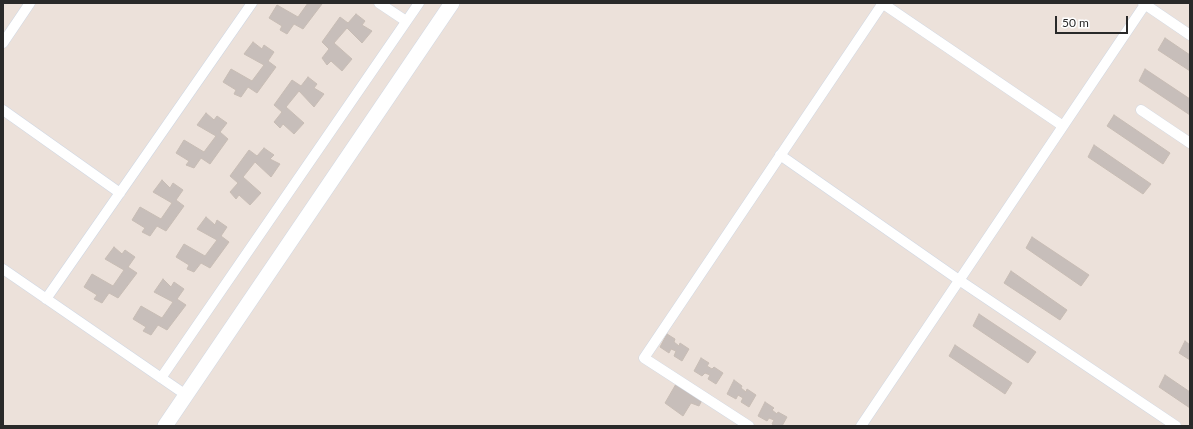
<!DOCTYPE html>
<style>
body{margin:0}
#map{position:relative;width:1193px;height:429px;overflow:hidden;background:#ece1da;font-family:Lato,sans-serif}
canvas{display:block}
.frame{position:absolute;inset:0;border:4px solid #292929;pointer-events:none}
.scale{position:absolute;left:1055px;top:16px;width:73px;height:18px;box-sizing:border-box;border:2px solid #292929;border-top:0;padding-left:5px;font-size:12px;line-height:14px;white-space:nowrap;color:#292929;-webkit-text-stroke:3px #fff;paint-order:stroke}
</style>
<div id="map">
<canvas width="1193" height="429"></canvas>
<div class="frame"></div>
<div class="scale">50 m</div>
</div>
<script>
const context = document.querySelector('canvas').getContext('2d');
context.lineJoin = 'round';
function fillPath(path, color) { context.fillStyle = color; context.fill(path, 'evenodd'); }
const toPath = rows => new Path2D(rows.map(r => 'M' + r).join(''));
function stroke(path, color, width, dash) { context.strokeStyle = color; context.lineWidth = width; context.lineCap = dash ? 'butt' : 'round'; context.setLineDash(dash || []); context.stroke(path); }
const building = toPath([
 [308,3,322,4,303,29,294,24,287,34,280,30,282,26,269,18,277,5,298,17,308,3],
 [356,14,365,21,362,25,372,31,362,43,347,28,334,43,352,59,342,71,331,61,327,65,322,58,329,49,322,42,340,17,348,23,356,14],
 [1165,38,1190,55,1190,71,1158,50,1165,38],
 [253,42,262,49,264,45,274,52,268,61,276,67,257,93,248,87,241,97,234,94,236,90,223,82,231,69,252,81,264,65,244,54,253,42],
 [1145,69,1190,99,1190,115,1139,81,1145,69],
 [308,77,317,84,314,88,324,94,314,107,299,91,286,107,304,123,294,134,283,124,280,128,274,122,282,112,274,105,292,80,301,86,308,77],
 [206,113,214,120,217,116,227,123,220,132,228,139,210,164,201,158,194,168,186,165,189,161,176,153,184,140,204,152,216,136,197,125,206,113],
 [1114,115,1170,153,1163,164,1107,126,1114,115],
 [1094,145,1151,184,1143,194,1088,157,1094,145],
 [264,148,274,155,270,159,280,164,271,177,255,162,243,177,261,193,250,205,239,195,236,199,230,192,238,183,230,176,249,150,257,156,264,148],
 [162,180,170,188,173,183,183,190,176,200,184,206,166,231,157,226,150,236,142,232,145,228,132,220,140,207,161,219,172,203,153,192,162,180],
 [206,217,215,225,217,220,227,227,221,236,229,242,210,268,201,263,194,272,187,269,189,265,176,257,184,244,205,256,217,240,197,229,206,217],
 [1032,237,1089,275,1081,286,1026,248,1032,237],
 [114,247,122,254,125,250,135,257,128,267,137,273,118,298,109,293,102,303,94,299,97,295,84,287,92,274,113,286,124,270,105,259,114,247],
 [1011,271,1067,310,1060,320,1004,283,1011,271],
 [163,279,171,287,174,282,184,289,177,299,186,305,167,330,158,325,151,335,143,331,146,327,133,319,141,306,162,318,173,302,154,292,163,279],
 [979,314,1036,352,1028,363,973,326,979,314],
 [667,334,675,339,674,342,679,346,680,343,689,349,682,361,674,356,676,351,671,349,669,353,660,347,667,334],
 [1185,341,1190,345,1190,360,1179,353,1185,341],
 [955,345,1012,383,1005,394,949,356,955,345],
 [701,358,709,363,707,366,712,369,714,367,723,373,716,384,708,379,710,375,705,373,702,376,694,371,701,358],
 [1165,375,1190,392,1190,408,1159,387,1165,375],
 [734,380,742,386,741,388,746,392,747,389,756,395,749,407,741,402,743,398,738,395,736,399,727,394,734,380],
 [676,384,703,398,699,406,691,403,683,416,665,403,676,384],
 [765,402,774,408,772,410,777,414,778,412,787,417,782,426,775,426,772,424,774,420,769,418,767,421,758,416,765,402]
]);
fillPath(building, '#c7beba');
stroke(building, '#c7bcb4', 1);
const street = toPath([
 [379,3,406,21],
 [882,3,1063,126],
 [1143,3,1190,35],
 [3,43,30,3],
 [3,110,120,193],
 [1141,110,1190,143],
 [780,155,959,280,1176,426],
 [3,269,186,395],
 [46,299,252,3],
 [161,378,419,3],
 [749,426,644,358,883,3],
 [861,426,1146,3]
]);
const secondary = toPath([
 [165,426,452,3]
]);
stroke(street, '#cfd7e3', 11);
stroke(secondary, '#cfd7e3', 16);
stroke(street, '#fff', 10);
stroke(secondary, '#fff', 15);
</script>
